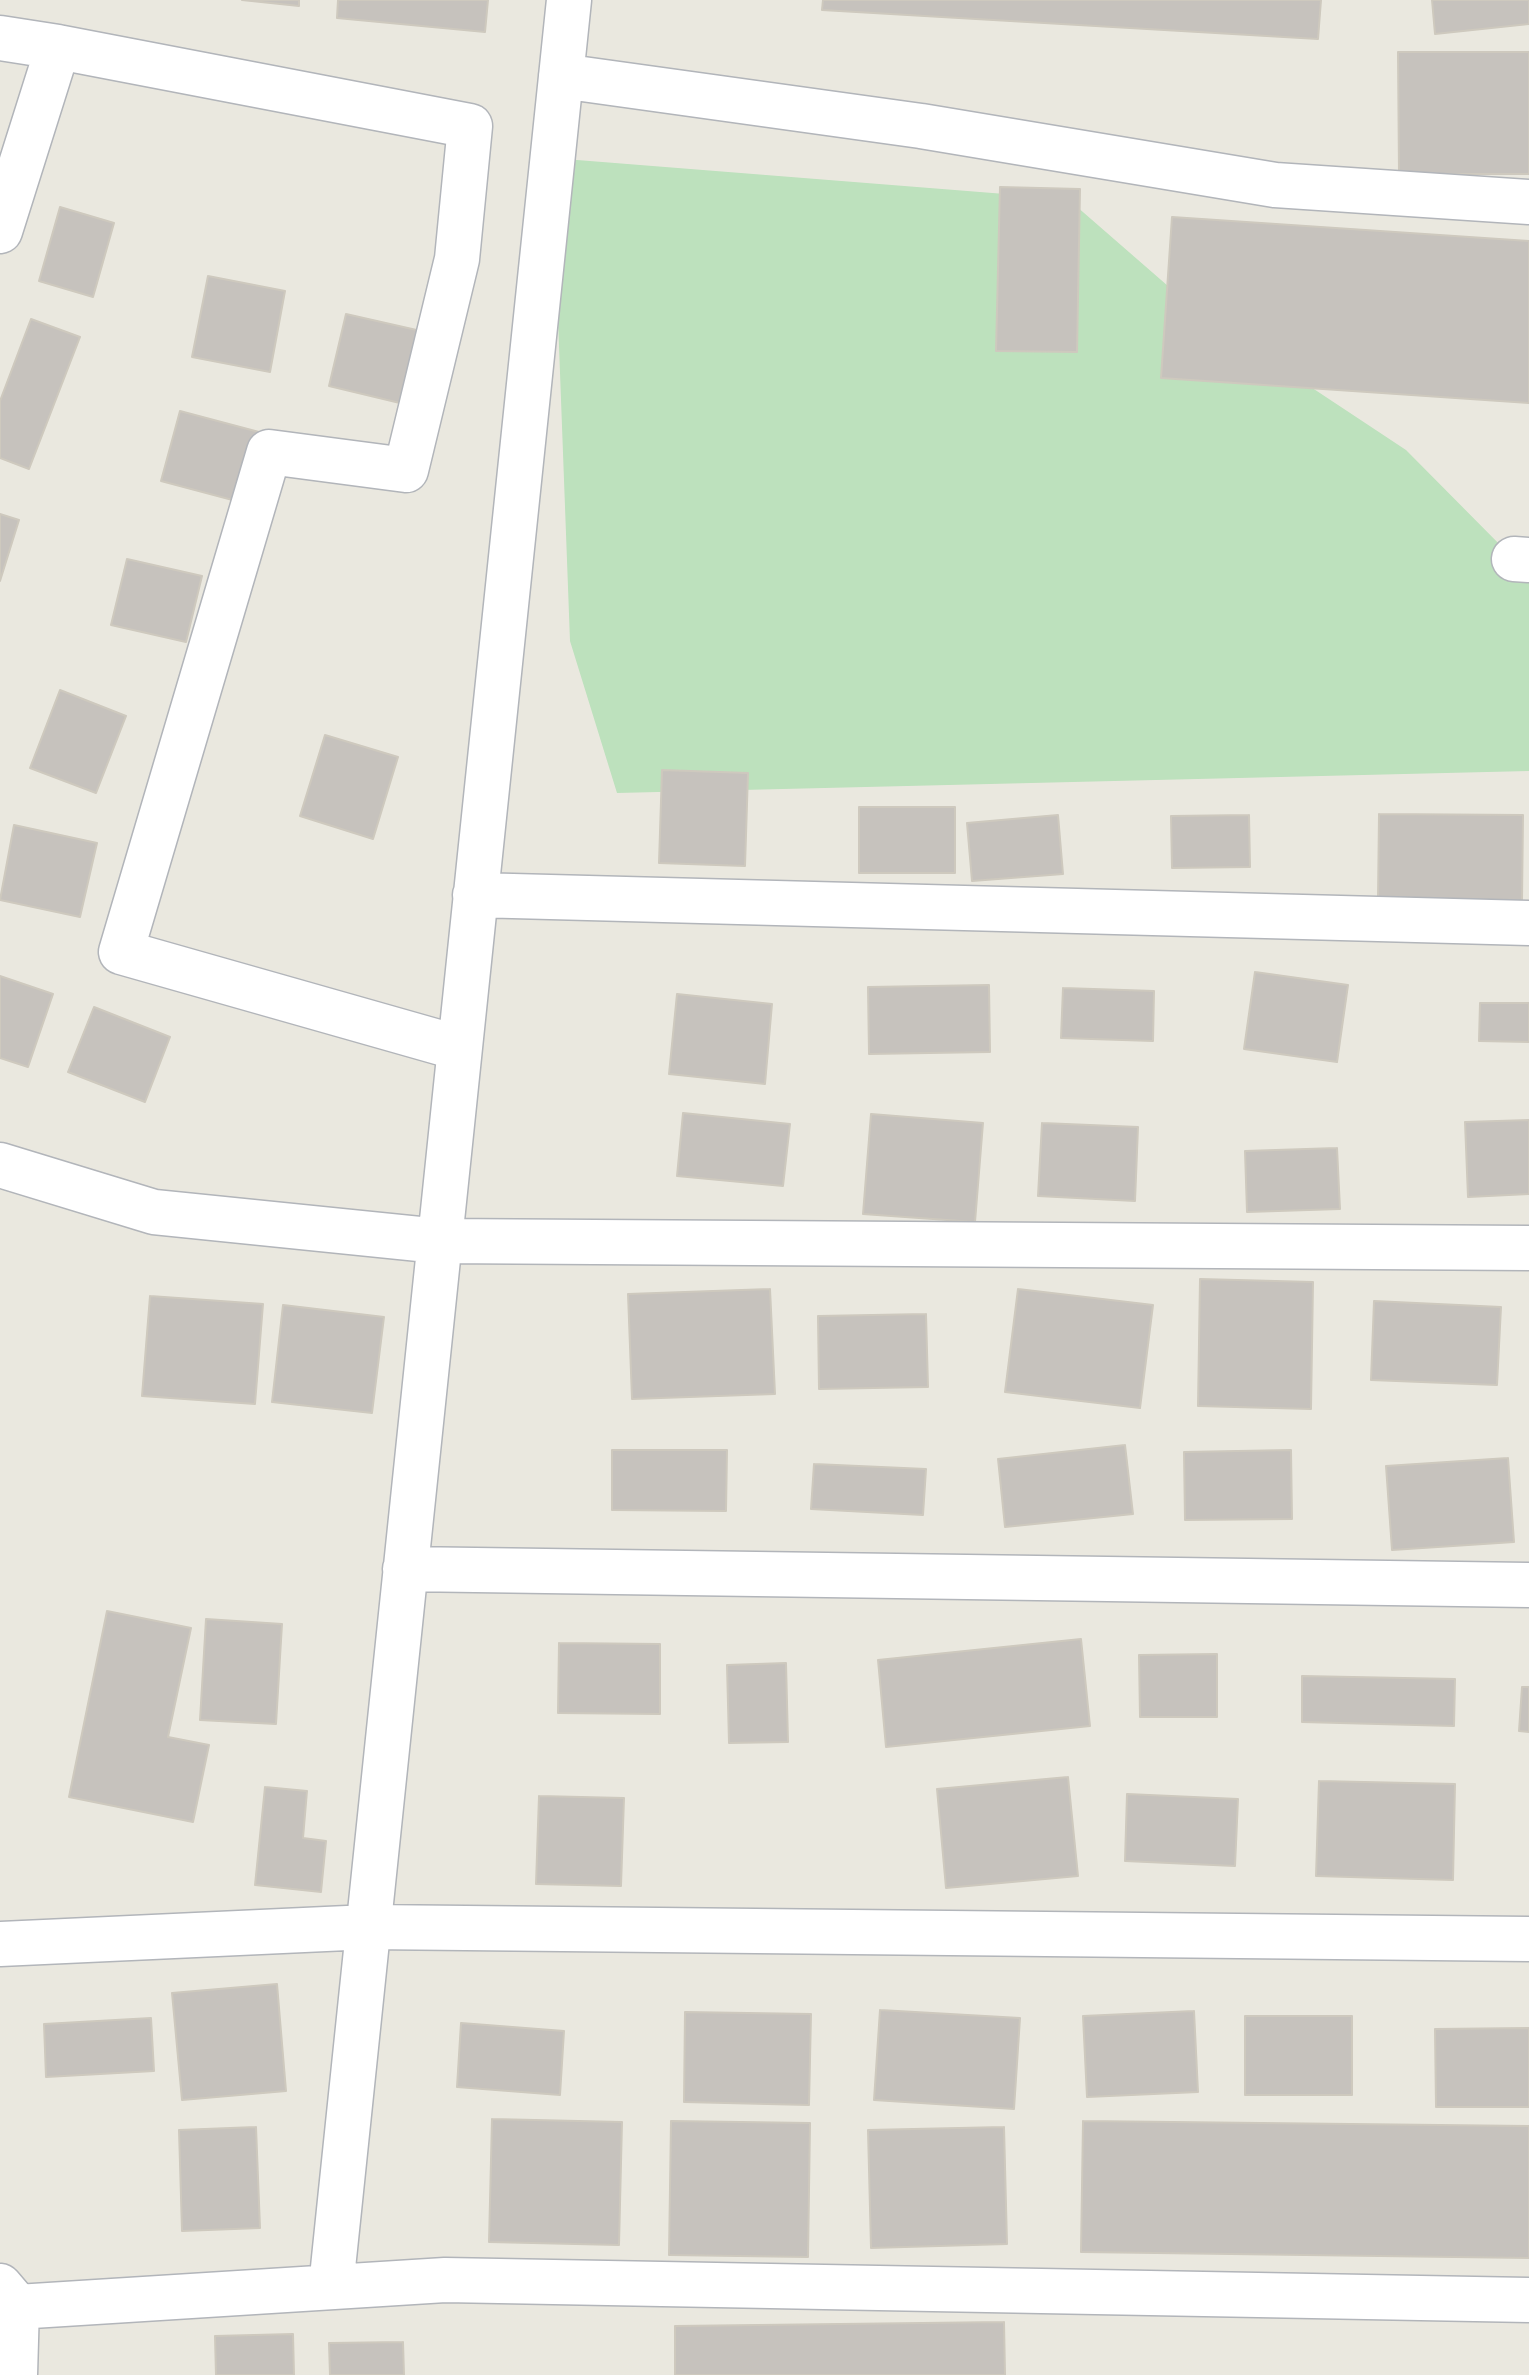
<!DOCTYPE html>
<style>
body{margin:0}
canvas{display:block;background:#eae8df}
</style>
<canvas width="1529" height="2375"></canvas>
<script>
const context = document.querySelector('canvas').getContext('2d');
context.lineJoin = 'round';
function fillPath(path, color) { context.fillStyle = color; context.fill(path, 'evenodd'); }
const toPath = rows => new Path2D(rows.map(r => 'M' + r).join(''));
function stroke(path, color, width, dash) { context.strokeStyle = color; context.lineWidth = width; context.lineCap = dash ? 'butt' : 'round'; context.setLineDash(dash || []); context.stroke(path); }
fillPath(toPath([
 [552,158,1068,199,1199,313,1406,450,1514,559,1529,579,1529,771,617,793,570,641]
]), '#bde1bd');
const building = toPath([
 [242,0,299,0,299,6,242,0],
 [338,0,488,0,485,32,337,18,338,0],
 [823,0,1321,0,1318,39,822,10,823,0],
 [1432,0,1529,0,1529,24,1435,34,1432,0],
 [1398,52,1529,52,1529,174,1399,174,1398,52],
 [1000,187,1080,189,1077,352,996,351,1000,187],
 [60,207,114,223,93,297,39,281,60,207],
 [1172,217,1529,241,1529,403,1161,378,1172,217],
 [208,276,285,291,270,372,192,357,208,276],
 [346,314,421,331,404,404,329,386,346,314],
 [31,319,80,337,29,469,0,458,0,401,31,319],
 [180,411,259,432,240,502,161,481,180,411],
 [0,514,19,520,0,581,0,514],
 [127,559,202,576,186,642,111,625,127,559],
 [60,690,126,716,96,793,30,768,60,690],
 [325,735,398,757,373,839,300,816,325,735],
 [662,770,748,773,745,866,659,863,662,770],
 [859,807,955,807,955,873,859,873,859,807],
 [1379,814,1523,815,1522,901,1378,900,1379,814],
 [1058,815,1063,874,972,881,967,823,1058,815],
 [1249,815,1250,867,1172,868,1171,816,1249,815],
 [14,825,97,843,80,917,0,900,14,825],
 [1255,972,1348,985,1337,1062,1244,1049,1255,972],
 [0,976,53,994,28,1067,0,1058,0,976],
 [989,985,990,1052,869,1054,868,987,989,985],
 [1063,988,1154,991,1153,1041,1061,1038,1063,988],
 [677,994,772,1004,765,1084,669,1074,677,994],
 [1480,1003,1529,1003,1529,1042,1479,1041,1480,1003],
 [94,1007,170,1037,145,1102,68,1072,94,1007],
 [683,1113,790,1124,783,1186,677,1176,683,1113],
 [871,1114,983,1123,975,1222,863,1214,871,1114],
 [1529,1120,1529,1194,1468,1197,1465,1122,1529,1120],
 [1042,1123,1138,1127,1135,1201,1038,1196,1042,1123],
 [1337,1148,1340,1209,1247,1212,1245,1151,1337,1148],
 [1200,1279,1313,1282,1311,1409,1198,1406,1200,1279],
 [770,1289,775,1394,632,1399,628,1294,770,1289],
 [1018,1289,1153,1305,1140,1408,1005,1392,1018,1289],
 [150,1296,263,1304,255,1404,142,1396,150,1296],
 [1374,1301,1501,1307,1497,1385,1371,1380,1374,1301],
 [283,1305,384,1317,372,1413,272,1402,283,1305],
 [926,1314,928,1387,819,1389,818,1316,926,1314],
 [1125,1445,1133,1514,1005,1527,998,1459,1125,1445],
 [612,1450,727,1450,726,1511,612,1510,612,1450],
 [1291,1450,1292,1519,1185,1520,1184,1452,1291,1450],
 [1508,1458,1514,1542,1392,1550,1386,1466,1508,1458],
 [814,1464,926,1469,923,1515,811,1509,814,1464],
 [107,1611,191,1628,168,1737,209,1745,193,1822,69,1797,107,1611],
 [206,1619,282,1624,276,1724,200,1720,206,1619],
 [1081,1639,1090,1726,886,1747,878,1660,1081,1639],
 [559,1643,660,1644,660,1714,558,1713,559,1643],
 [1217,1654,1217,1717,1140,1717,1139,1655,1217,1654],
 [786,1663,788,1742,729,1743,727,1665,786,1663],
 [1302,1676,1455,1679,1454,1726,1302,1722,1302,1676],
 [1522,1687,1529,1687,1529,1732,1519,1731,1522,1687],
 [1068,1777,1078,1876,946,1888,937,1789,1068,1777],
 [1319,1781,1455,1784,1453,1880,1316,1876,1319,1781],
 [265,1787,307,1791,303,1838,326,1841,321,1892,255,1885,265,1787],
 [1127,1794,1238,1799,1235,1866,1125,1861,1127,1794],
 [539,1796,624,1798,621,1886,536,1884,539,1796],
 [277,1984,286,2091,182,2100,172,1993,277,1984],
 [880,2010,1020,2018,1014,2109,874,2100,880,2010],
 [1194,2011,1198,2092,1087,2097,1083,2016,1194,2011],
 [685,2012,811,2014,809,2105,684,2102,685,2012],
 [1245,2016,1352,2016,1352,2095,1245,2095,1245,2016],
 [151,2018,154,2071,46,2077,44,2024,151,2018],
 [461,2023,564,2031,560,2095,457,2087,461,2023],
 [1529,2028,1529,2107,1436,2107,1435,2029,1529,2028],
 [492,2119,622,2122,619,2245,489,2242,492,2119],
 [671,2121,810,2123,808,2257,669,2255,671,2121],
 [1083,2121,1529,2126,1529,2258,1081,2252,1083,2121],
 [256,2127,260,2228,182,2231,179,2130,256,2127],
 [1004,2127,1007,2244,871,2248,868,2130,1004,2127],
 [1004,2322,1005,2375,675,2375,675,2326,1004,2322],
 [293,2334,294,2375,216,2375,215,2336,293,2334],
 [403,2342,404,2375,330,2375,329,2343,403,2342]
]);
fillPath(building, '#c6c2bd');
stroke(building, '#cec9be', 2);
const minor = toPath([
 [0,38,58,47],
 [561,76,921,126,1275,185,1529,202],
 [0,231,58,47,470,126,457,259,406,470,269,452,121,952,459,1048],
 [1514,559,1529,560],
 [475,895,1529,923],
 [0,1165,154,1212,439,1241,1529,1248],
 [405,1569,1529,1585],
 [0,1944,369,1927,1529,1939],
 [0,2286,17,2306,15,2375],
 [331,2287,569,0],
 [0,2308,445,2280,1529,2300]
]);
stroke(minor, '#b2b5ba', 47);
stroke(minor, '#fff', 44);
</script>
